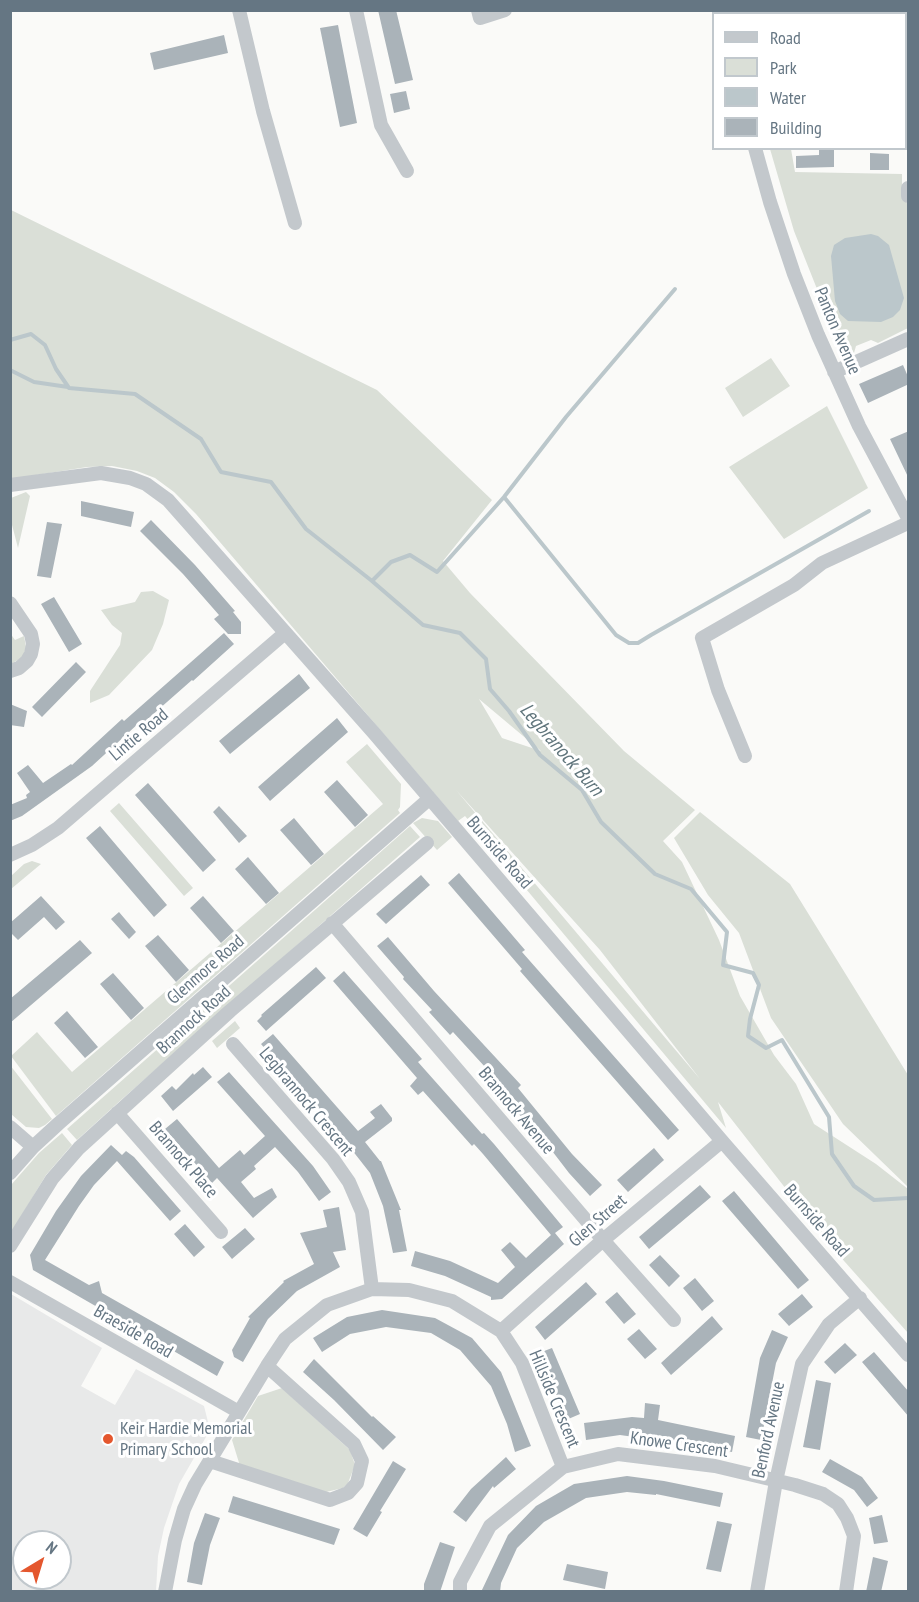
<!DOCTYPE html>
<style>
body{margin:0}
#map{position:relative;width:919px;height:1602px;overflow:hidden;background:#fafaf8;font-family:"PT Sans Narrow",sans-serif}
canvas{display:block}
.frame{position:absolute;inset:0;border:12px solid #657683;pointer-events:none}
.legend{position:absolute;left:712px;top:12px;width:195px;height:138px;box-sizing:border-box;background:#fff;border:2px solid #c1c8cd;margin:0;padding:8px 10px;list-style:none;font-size:18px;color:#657683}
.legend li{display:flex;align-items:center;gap:12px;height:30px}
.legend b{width:30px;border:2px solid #c1c8cd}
.north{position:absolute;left:12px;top:1530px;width:60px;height:60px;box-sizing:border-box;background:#fff;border:2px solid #c1c8cd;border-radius:50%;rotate:38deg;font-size:16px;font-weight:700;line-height:24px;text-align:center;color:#657683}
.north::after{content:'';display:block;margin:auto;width:21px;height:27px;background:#e4572e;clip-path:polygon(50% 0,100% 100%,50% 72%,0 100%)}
</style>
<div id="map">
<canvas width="919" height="1602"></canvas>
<div class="frame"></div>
<ul class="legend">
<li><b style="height:8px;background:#c3c8cc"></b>Road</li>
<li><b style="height:16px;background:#dadfd7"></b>Park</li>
<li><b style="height:16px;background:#bbc7cb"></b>Water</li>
<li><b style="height:16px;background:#aab3b9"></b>Building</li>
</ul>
<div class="north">N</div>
</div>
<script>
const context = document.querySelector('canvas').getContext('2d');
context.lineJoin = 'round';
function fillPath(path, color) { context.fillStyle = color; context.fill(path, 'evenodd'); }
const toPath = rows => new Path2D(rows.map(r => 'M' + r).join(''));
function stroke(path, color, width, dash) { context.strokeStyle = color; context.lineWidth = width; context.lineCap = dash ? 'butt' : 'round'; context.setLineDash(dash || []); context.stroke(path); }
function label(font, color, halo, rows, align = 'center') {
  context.font = font + ' "PT Sans Narrow",sans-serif'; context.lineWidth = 6; context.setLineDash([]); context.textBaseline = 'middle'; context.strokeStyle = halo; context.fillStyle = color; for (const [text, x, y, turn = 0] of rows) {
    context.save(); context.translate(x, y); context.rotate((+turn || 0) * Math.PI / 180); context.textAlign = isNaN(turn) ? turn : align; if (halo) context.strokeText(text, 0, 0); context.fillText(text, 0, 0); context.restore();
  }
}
fillPath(toPath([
 [11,1294,102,1348,81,1386,115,1405,136,1369,204,1406,210,1430,179,1484,164,1528,158,1556,156,1591,11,1591],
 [24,1542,60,1542,60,1578,24,1578]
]), '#e8e9e9');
fillPath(toPath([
 [770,149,791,149,795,172,902,174,902,195,908,205,908,328,878,343,871,340,856,346,854,353,850,355,846,355,842,352,794,231],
 [11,210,377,390,492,500,443,561,470,593,624,751,695,810,663,841,682,862,719,940,740,996,774,1055,796,1084,814,1124,876,1164,908,1189,908,1333,829,1244,718,1102,726,1128,465,816,458,821,196,514,174,492,155,478,137,471,112,466,87,467,11,479],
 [479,699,541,751,502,738],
 [456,790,600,950,700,1079],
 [771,358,790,386,743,417,725,388],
 [827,406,868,488,784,539,729,467],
 [26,492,30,496,18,548,11,521,11,498],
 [153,591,169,600,163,624,152,650,109,695,90,703,90,691,120,645,122,633,112,625,101,610,135,602,141,592],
 [10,633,15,640,24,636,26,647,23,657,11,664],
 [367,744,401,784,400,807,398,810,400,813,56,1116,11,1056,37,1032,72,1072,383,804,346,762],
 [119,803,193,888,184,896,110,811],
 [700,812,790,884,908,1075,908,1187,843,1124,771,1018,739,933,708,895,674,838],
 [422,818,438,821,452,837,437,850,413,823],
 [410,826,420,837,121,1100,77,1140,67,1129],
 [32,861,41,864,11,889,11,876,24,864],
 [235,1021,240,1028,217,1048,212,1041],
 [10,1065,52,1119,45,1125,39,1128,26,1127,11,1114],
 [62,1133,72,1145,46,1175,11,1233,11,1185,39,1153],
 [282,1388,350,1450,355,1465,348,1483,343,1488,326,1492,240,1466,232,1440,258,1396]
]), '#dadfd7');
fillPath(toPath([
 [871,234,878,236,889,245,904,298,900,310,893,317,881,322,848,321,840,314,835,301,831,256,834,245,845,238]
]), '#bbc7cb');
stroke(toPath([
 [10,340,31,334,45,345,56,369,69,388,135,394,201,439,221,472,271,482,306,529,372,581,423,625,460,633,486,659,490,689,509,711,540,755,582,790,601,822,655,874,691,889,727,932,723,965,753,973,759,985,750,1019,748,1036,766,1048,782,1040,829,1117,832,1154,854,1186,874,1200,908,1198],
 [10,370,34,382,68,387],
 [504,497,616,635,629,643,638,643,651,635,869,511],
 [372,581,391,562,410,555,437,572,504,497,566,417,675,289]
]), '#bbc7cb', 4);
fillPath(toPath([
 [378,10,396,10,413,80,395,84],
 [338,25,357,123,340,127,320,28],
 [224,35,228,53,154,70,150,53],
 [406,91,410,109,394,113,390,94],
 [819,148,834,148,834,167,796,168,796,156,819,155],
 [870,153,889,154,889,170,870,170],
 [903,365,909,379,909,384,868,403,859,384],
 [909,431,909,479,890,439],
 [81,501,134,512,131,527,81,516],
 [151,520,195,565,235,611,233,612,241,622,241,634,228,634,214,619,219,615,183,574,140,531],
 [47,522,62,524,51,578,37,576],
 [54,597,82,644,69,652,41,604],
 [224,633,234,644,193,681,192,680,142,724,140,722,92,766,22,816,10,821,10,805,27,798,26,795,30,792,17,773,28,765,43,783,71,764,72,765,122,719,124,721],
 [76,662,86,672,42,717,32,707],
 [299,674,310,688,230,754,219,741],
 [10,704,27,711,24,727,10,725],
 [337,718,348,732,270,801,258,787],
 [337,780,368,815,355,827,324,792],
 [148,783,216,860,203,872,135,795],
 [219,806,247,836,239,843,213,812],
 [294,818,324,854,311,865,280,830],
 [100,826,167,905,154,917,86,838],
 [248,857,279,893,266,904,235,869],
 [459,873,525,950,522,952,679,1130,668,1140,520,971,522,969,448,883],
 [421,875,430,885,386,924,376,914],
 [41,896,65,922,56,930,44,917,18,940,10,932,10,923],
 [203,896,234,931,221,943,190,908],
 [119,912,136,932,129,939,111,919],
 [158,935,189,970,176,982,145,946],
 [388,937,434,991,521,1085,518,1088,572,1154,602,1185,590,1196,569,1173,536,1130,534,1132,513,1107,518,1103,453,1032,450,1035,429,1012,432,1010,403,979,404,977,377,946],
 [80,940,92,953,10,1023,10,999],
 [316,967,326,978,266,1031,257,1021,262,1016,261,1015],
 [344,971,422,1059,418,1062,482,1134,484,1133,494,1144,563,1227,555,1233,564,1244,502,1299,491,1300,491,1297,445,1276,411,1266,415,1251,450,1261,498,1283,515,1267,501,1250,510,1242,526,1258,551,1235,483,1154,474,1144,472,1146,423,1091,418,1095,410,1086,417,1078,333,981],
 [113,973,144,1008,131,1020,100,984],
 [67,1011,98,1047,85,1058,54,1023],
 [273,1034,358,1131,375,1118,370,1112,381,1104,392,1118,392,1121,365,1142,380,1161,381,1161,401,1210,399,1210,407,1251,393,1253,383,1206,370,1173,341,1136,261,1044],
 [203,1067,212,1077,173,1111,161,1096,172,1086,176,1090,193,1073,194,1075],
 [229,1072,313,1166,331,1192,319,1201,298,1172,275,1147,254,1166,256,1169,241,1182,254,1198,272,1188,277,1197,253,1218,217,1178,212,1183,192,1160,165,1129,177,1119,219,1168,240,1150,244,1155,265,1136,217,1082],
 [111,1145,122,1155,126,1151,134,1157,181,1211,170,1221,117,1161,94,1185,79,1206,45,1260,89,1285,99,1281,102,1293,224,1362,217,1376,33,1270,30,1255,56,1211,81,1176],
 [654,1148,664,1160,628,1192,617,1180],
 [700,1185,711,1197,649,1249,639,1237],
 [734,1191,809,1280,798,1289,722,1201],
 [339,1207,346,1250,333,1252,340,1267,297,1291,268,1319,243,1362,234,1357,232,1350,250,1318,248,1317,284,1282,283,1281,314,1264,300,1233,327,1227,323,1210],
 [185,1224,205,1247,194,1257,174,1234],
 [245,1228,255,1239,232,1259,222,1247],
 [660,1255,680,1276,669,1287,649,1265],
 [695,1278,714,1301,702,1311,683,1288],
 [586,1282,597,1294,545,1340,535,1327],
 [617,1292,636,1314,624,1324,605,1302],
 [802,1294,813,1307,789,1326,778,1314],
 [382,1310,435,1318,472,1338,501,1372,531,1446,515,1452,507,1424,491,1386,460,1350,431,1333,386,1327,350,1334,322,1352,313,1338,347,1317],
 [712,1316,723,1329,671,1375,661,1363],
 [639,1329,657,1349,645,1359,627,1339],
 [772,1330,788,1337,776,1363,761,1440,746,1437,760,1358],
 [845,1343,857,1355,835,1374,824,1362],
 [552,1348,580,1414,566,1420,539,1353],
 [874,1352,909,1392,909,1417,862,1362],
 [314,1359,372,1417,373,1416,396,1437,383,1450,334,1400,303,1372],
 [816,1380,831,1383,820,1450,803,1447],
 [645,1403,660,1405,658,1420,735,1436,732,1452,656,1437,656,1440,620,1435,586,1440,584,1423,632,1417,644,1418],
 [506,1457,516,1469,494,1488,493,1486,466,1522,453,1512,471,1489],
 [830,1459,862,1477,878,1498,867,1507,854,1490,822,1472],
 [393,1461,406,1469,380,1511,382,1512,367,1537,353,1529],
 [627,1476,664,1481,723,1493,720,1507,656,1494,656,1495,627,1492,586,1498,544,1522,517,1548,501,1583,500,1592,481,1592,508,1535,536,1506,574,1484],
 [233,1496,340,1529,334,1545,228,1512],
 [205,1513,220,1518,210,1545,202,1585,187,1582,194,1543],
 [882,1515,888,1542,874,1544,869,1518],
 [717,1521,732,1524,721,1572,706,1569],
 [440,1542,455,1547,440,1592,424,1592,424,1584],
 [873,1557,888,1561,881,1592,866,1592],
 [567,1564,608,1572,605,1589,563,1580]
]), '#aab3b9');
stroke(toPath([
 [239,10,263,111,295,223],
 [356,10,381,125,407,171],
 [478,10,480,18,505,10],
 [742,14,742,10],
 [822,14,822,10],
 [906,42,908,42],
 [755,148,770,202,794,274,818,335,859,426,908,518],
 [908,188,908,196],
 [834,372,908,339],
 [10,485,101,473,130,478,146,484,168,500,374,733,722,1141,908,1355],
 [10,603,31,634,33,644,31,654,27,661,19,668,10,671],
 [745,756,718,690,702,638,794,585,822,563,908,523],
 [10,855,32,845,58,828,285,633],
 [332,923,603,1240,674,1320],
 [233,1044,333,1159,349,1182,362,1212,372,1289],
 [117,1113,221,1232],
 [10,1127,33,1147],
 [10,1173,33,1147,58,1124,429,799],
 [10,1246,52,1179,79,1148,230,1011,427,843],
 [10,1282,239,1412],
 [501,1331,603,1240,722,1141],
 [210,1461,330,1500,348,1493,357,1483,362,1461,354,1444,267,1366],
 [165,1592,175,1540,184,1509,195,1485,267,1366,285,1339,327,1305,372,1289,409,1290,452,1301,501,1331,522,1363,563,1467],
 [460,1592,460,1582,490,1526,563,1467,618,1454,715,1466,795,1485,823,1494,838,1504,847,1518,854,1536,846,1592],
 [757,1592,776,1481,802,1364,829,1324,860,1298]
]), '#c3c8cc', 14);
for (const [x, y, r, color] of [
 [108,1439,6,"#e4572e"]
]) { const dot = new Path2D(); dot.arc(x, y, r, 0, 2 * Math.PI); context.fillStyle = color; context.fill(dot); stroke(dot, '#fff', 2); }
label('18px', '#657683', '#fff', [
 ["Panton Avenue",837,331,67],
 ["Lintie Road",139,735,-40],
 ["Burnside Road",499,853,49],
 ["Glenmore Road",206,970,-41],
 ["Brannock Road",194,1020,-42],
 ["Legbrannock Crescent",306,1102,50],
 ["Brannock Avenue",516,1111,50],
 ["Brannock Place",183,1160,49],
 ["Glen Street",598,1221,-41],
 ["Burnside Road",816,1221,49],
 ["Braeside Road",133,1332,30],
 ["Hillside Crescent",554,1399,67],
 ["Benford Avenue",769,1430,-78],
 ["Knowe Crescent",679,1445,8]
]);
label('18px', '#657683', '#fff', [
 ["Keir Hardie Memorial",120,1429],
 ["Primary School",120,1450]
], 'left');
label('italic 20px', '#60757c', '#fff', [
 ["Legbranock Burn",561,750,49]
]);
</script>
